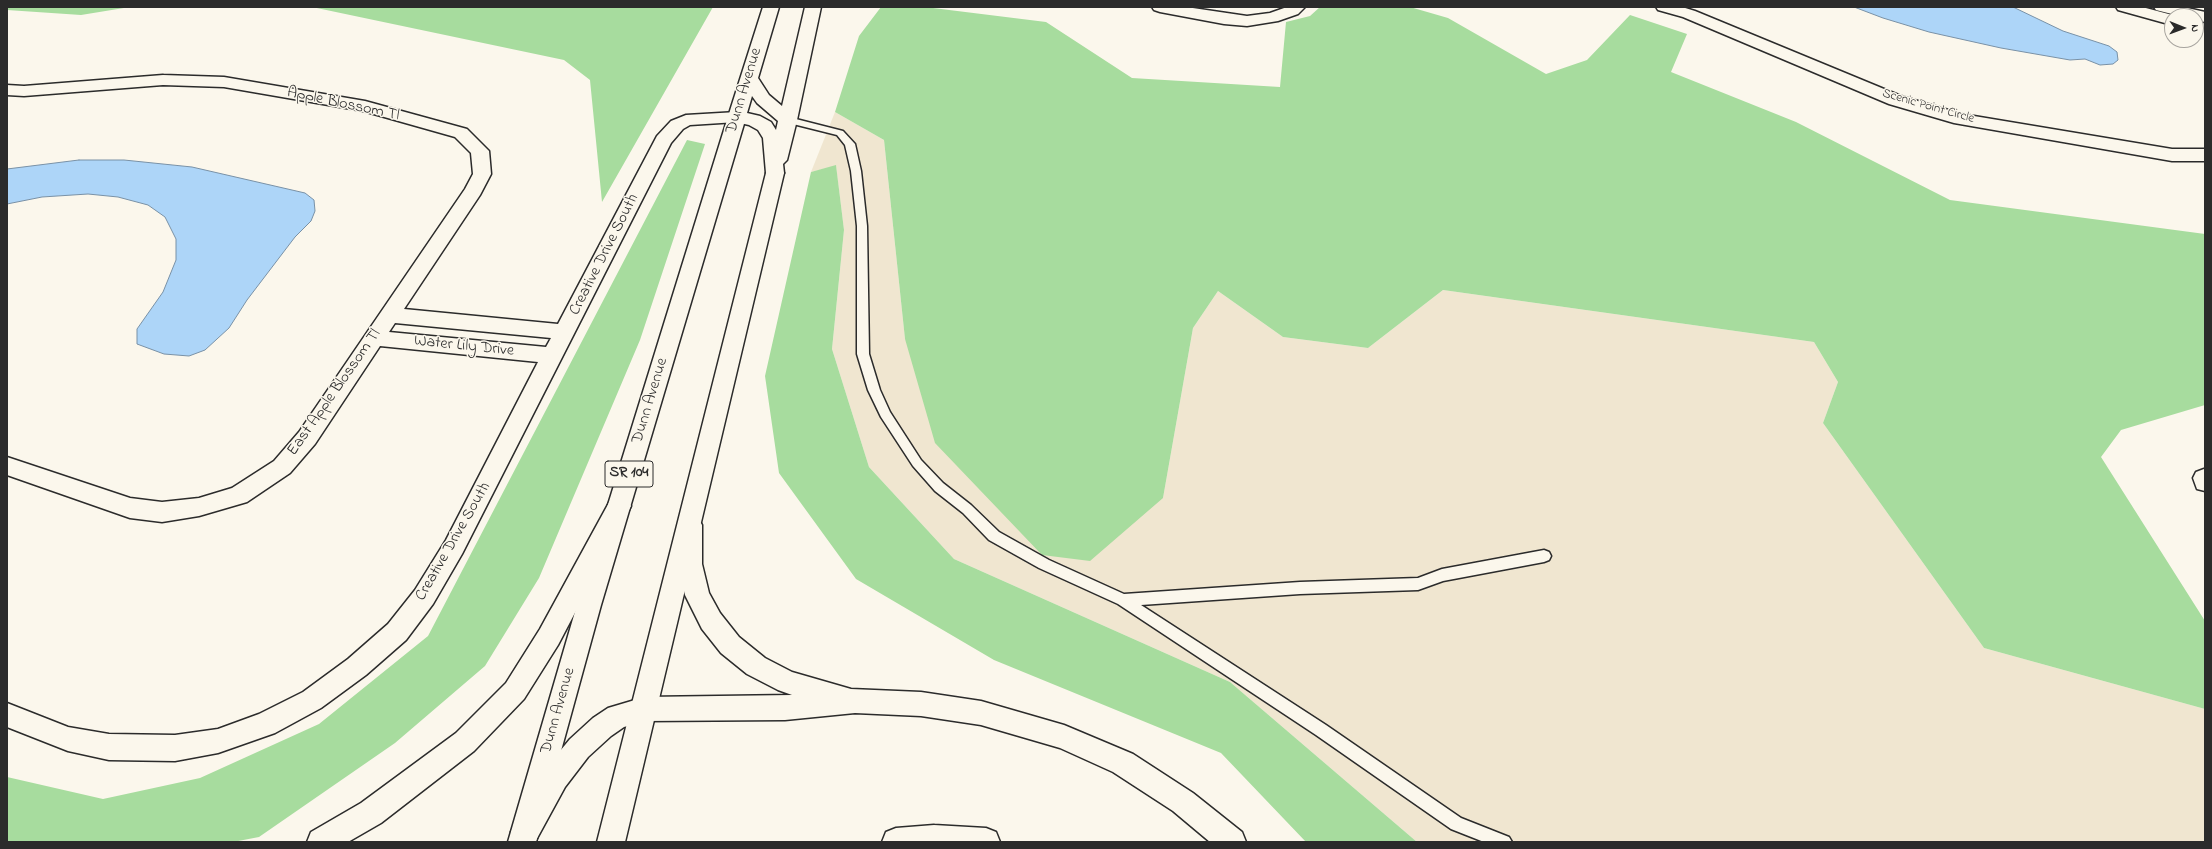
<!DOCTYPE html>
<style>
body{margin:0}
#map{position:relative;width:2212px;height:849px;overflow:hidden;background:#fbf7ec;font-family:"Indie Flower",sans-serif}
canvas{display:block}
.frame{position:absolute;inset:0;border:8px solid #2b2b2b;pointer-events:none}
.north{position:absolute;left:2164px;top:8px;width:40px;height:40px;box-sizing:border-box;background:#fbf7ec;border:1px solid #a8a59f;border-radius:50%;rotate:91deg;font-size:11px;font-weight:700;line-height:16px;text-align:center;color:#2b2b2b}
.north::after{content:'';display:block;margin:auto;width:14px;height:18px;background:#2b2b2b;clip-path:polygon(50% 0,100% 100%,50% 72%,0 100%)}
</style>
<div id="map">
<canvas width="2212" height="849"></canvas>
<div class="frame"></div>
<div class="north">N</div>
</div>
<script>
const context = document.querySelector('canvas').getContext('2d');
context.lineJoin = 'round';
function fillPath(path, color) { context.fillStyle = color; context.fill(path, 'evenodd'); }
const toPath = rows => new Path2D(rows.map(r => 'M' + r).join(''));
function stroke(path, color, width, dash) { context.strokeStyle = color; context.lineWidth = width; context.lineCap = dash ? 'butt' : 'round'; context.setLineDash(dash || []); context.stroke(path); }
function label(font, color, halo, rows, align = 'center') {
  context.font = font + ' "Indie Flower",sans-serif'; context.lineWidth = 3; context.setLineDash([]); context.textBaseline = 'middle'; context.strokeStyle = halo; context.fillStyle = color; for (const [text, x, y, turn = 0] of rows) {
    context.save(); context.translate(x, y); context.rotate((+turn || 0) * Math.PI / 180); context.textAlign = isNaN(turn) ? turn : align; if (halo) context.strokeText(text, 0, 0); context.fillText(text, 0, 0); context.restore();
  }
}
fillPath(toPath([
 [835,112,884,140,905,339,1163,498,1193,328,1218,291,1283,337,1368,348,1443,290,1814,342,1838,382,1823,423,1984,648,2205,709,2205,842,1417,842,1230,682,954,559,869,467,832,349,844,230,836,166,811,172]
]), '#f0e6d0');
fillPath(toPath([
 [7,7,130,7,81,15,7,10],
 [312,7,713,7,602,202,590,80,564,60],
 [881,7,925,7,1046,22,1132,78,1280,87,1286,22,1310,16,1320,7,1410,7,1448,18,1546,74,1587,60,1630,15,1687,34,1671,72,1796,122,1950,200,2205,234,2205,405,2121,430,2101,457,2205,621,2205,709,1984,648,1823,423,1838,382,1814,342,1443,290,1368,348,1283,337,1218,291,1193,328,1163,498,1090,561,1042,555,935,443,905,339,884,140,835,112,859,36],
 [687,140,705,144,640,340,539,578,485,666,395,743,259,837,233,842,7,842,7,777,103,799,200,778,319,724,428,636],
 [836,165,844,230,832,349,869,467,954,559,1230,682,1417,842,1306,842,1221,753,994,660,856,579,779,473,765,376,811,172]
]), '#a7dc9e');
const water = toPath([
 [1854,7,2013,7,2063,31,2109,46,2117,52,2118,60,2113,64,2100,65,2085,59,2070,60,2001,48,1929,32,1883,18,1854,7],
 [79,160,124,160,192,167,305,193,314,200,315,211,311,221,295,237,247,300,229,328,205,350,189,356,164,354,137,344,137,329,163,292,176,260,176,239,165,217,148,205,118,197,88,194,42,197,7,204,7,169,79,160]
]);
fillPath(water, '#add5f8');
stroke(water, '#7991a6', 1);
const service = toPath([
 [788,117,843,131,855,144,861,171,867,226,869,354,880,390,890,412,921,460,943,483,971,505,999,532,1049,560,1124,594,1300,582,1418,578,1442,569,1544,550,1549,552,1551,556,1549,560,1544,562,1443,581,1418,590,1300,594,1141,605,1326,725,1461,818,1509,837,1512,842,1484,842,1451,829,1316,735,1118,604,1039,568,989,540,963,513,935,491,913,466,881,417,868,390,857,354,857,226,851,171,845,145,837,135,785,122,783,120,788,117]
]);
const minor = toPath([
 [1152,7,1186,7,1247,16,1270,13,1287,7,1305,7,1298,14,1278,21,1247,26,1224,24,1160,12,1154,10,1152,7],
 [1656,7,1682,7,1695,11,1901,96,1962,114,2172,149,2205,149,2205,161,2172,161,1954,123,1889,104,1683,17,1658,10,1656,7],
 [2116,7,2142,7,2176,16,2172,16,2172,25,2118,10,2116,7],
 [2154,7,2183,7,2205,12,2205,22,2196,20,2196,16,2180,16,2156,10,2154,7],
 [163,75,224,77,365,101,467,129,489,151,491,174,480,195,404,309,558,324,657,136,671,121,686,115,737,112,743,113,746,117,743,121,737,122,690,125,683,129,671,143,462,554,433,604,406,640,366,675,321,708,275,733,218,753,175,761,109,760,68,751,7,727,7,703,68,727,109,734,175,735,218,729,259,714,303,692,348,659,388,624,415,590,446,540,538,362,380,346,315,444,290,473,247,502,199,516,162,522,130,518,7,475,7,457,130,498,162,502,199,498,232,488,274,461,299,432,465,189,473,174,471,153,455,137,363,111,224,87,163,85,24,96,7,95,7,85,24,86,163,75],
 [395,323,551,338,546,347,389,332,395,323],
 [2204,469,2205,469,2205,491,2197,489,2193,478,2196,472,2204,469]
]);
const secondary = toPath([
 [763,7,779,7,758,78,769,95,782,106,805,7,821,7,797,120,787,160,783,164,784,173,781,177,775,179,769,177,766,173,763,138,758,130,749,125,731,121,728,117,763,7],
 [752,96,757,103,778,121,776,130,771,122,760,116,747,113,752,96]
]);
const primary = toPath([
 [737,112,743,113,746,117,601,605,536,842,508,842,577,605,728,117,731,113,737,112],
 [775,167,781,169,784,173,625,842,597,842,766,173,769,169,775,167]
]);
const motorway = toPath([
 [619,497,627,499,631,506,558,645,524,699,474,751,381,823,348,842,307,842,311,832,361,803,456,733,506,683,540,629,611,499,619,497],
 [690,515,698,518,702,525,702,564,709,593,720,613,739,637,765,658,792,672,851,689,921,692,981,701,1064,725,1133,754,1193,793,1242,832,1246,842,1210,842,1173,811,1113,772,1060,748,981,725,921,716,855,713,785,720,645,721,624,727,611,736,588,757,565,787,535,842,515,842,511,832,545,769,570,739,593,718,608,708,645,697,792,695,778,690,747,674,721,653,702,629,685,595,678,564,678,525,682,518,690,515],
 [934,825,986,828,996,832,1000,842,882,842,886,832,896,828,934,825]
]);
stroke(service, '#2b2b2b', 3);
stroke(minor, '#2b2b2b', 3);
stroke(secondary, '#2b2b2b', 3);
stroke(primary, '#2b2b2b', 3);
stroke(motorway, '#2b2b2b', 3);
fillPath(service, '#fbf7ec');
fillPath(minor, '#fbf7ec');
fillPath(secondary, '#fbf7ec');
fillPath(primary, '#fbf7ec');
fillPath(motorway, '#fbf7ec');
label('13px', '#2b2b2b', '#fbf7ec', [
 ["Scenic Point Circle",1928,107,16]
]);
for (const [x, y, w] of [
 [629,474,48]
]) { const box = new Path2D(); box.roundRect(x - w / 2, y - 13, w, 26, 3); context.fillStyle = '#fbf7ec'; context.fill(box); stroke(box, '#2b2b2b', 1); }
label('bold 15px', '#2b2b2b', null, [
 ["SR 104",629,474]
]);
label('16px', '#2b2b2b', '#fbf7ec', [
 ["Dunn Avenue",745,91,-73],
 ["Apple Blossom Tl",343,105,12],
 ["Creative Drive South",605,255,-63],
 ["Water Lily Drive",464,347,6],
 ["East Apple Blossom Tl",335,393,-55],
 ["Dunn Avenue",651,401,-73],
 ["Creative Drive South",454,542,-60],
 ["Dunn Avenue",559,711,-74]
]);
</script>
